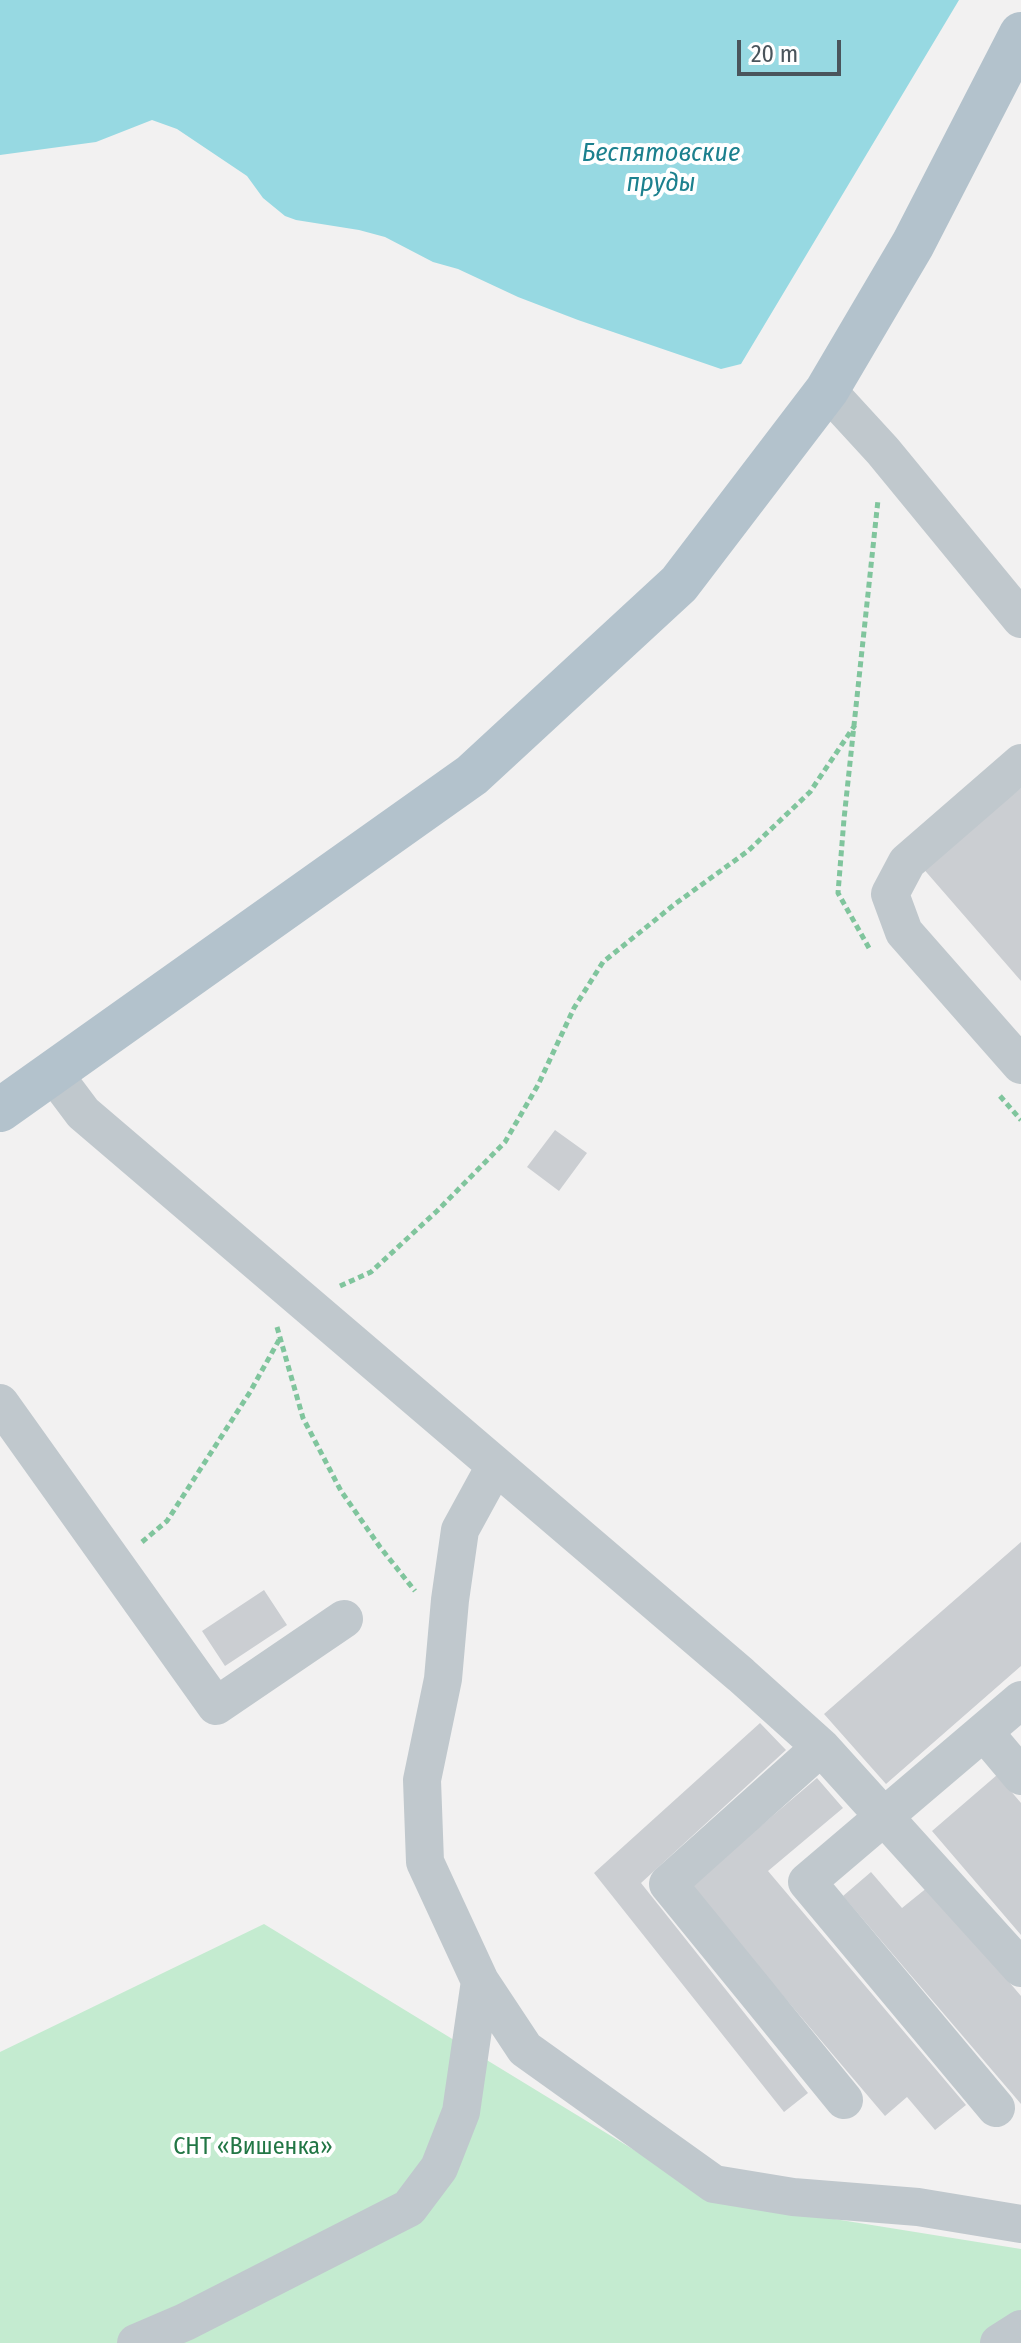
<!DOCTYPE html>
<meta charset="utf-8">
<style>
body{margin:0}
#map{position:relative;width:1021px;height:2343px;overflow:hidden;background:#f2f1f1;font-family:"Fira Sans Condensed",sans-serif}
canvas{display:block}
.scale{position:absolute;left:737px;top:40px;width:104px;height:36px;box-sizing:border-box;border:4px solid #4a555c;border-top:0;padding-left:10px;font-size:24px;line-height:28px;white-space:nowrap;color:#4a555c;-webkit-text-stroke:6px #fff;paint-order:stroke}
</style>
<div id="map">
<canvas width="1021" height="2343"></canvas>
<div class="scale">20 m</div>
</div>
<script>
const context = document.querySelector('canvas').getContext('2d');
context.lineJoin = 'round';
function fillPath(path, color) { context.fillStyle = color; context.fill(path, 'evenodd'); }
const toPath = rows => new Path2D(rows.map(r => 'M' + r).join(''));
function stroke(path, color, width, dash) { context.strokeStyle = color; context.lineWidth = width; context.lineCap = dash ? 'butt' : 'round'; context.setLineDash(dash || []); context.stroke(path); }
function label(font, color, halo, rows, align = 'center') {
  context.font = font + ' "Fira Sans Condensed",sans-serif'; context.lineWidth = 8; context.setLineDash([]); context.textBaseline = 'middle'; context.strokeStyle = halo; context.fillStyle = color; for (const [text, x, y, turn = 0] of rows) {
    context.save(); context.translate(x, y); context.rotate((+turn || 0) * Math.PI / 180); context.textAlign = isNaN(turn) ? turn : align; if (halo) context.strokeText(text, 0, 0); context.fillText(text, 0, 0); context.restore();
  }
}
fillPath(toPath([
 [264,1924,716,2200,1021,2249,1021,2343,0,2343,0,2052]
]), '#c4ebd0');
fillPath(toPath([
 [0,0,959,0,741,364,721,369,578,320,518,297,458,269,433,262,385,237,359,230,296,220,285,216,263,198,247,176,177,129,152,120,96,142,0,155]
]), '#97d9e2');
fillPath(toPath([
 [1021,788,1021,981,921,866],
 [555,1130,587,1153,559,1191,527,1167],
 [1021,1542,1021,1666,886,1784,824,1714],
 [264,1590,287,1625,225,1666,202,1631],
 [760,1723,786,1750,641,1883,808,2093,784,2112,594,1873],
 [997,1775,1021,1803,1021,1935,932,1831],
 [817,1778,843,1808,768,1871,966,2105,935,2130,907,2097,885,2116,690,1886],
 [871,1872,902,1908,928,1887,1021,1996,1021,2104,843,1896]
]), '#cbced2');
stroke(toPath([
 [869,948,838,893,844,819,878,500],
 [1000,1096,1021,1120],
 [340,1286,371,1272,437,1211,505,1142,538,1085,574,1008,603,962,675,904,748,851,810,792,855,725],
 [277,1327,303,1418,341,1491,380,1547,415,1591],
 [142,1542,167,1521,250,1392,279,1340]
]), '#80c59d', 5, [6, 4]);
stroke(toPath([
 [827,390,883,451,1021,619],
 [1021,763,907,862,890,894,904,932,1021,1065],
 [53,1073,83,1113,741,1675,821,1747],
 [0,1403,216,1706,344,1619],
 [495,1466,460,1530,450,1600,443,1679,422,1780,425,1862,480,1981,525,2049,714,2184,793,2197,918,2207,1021,2224],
 [984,1732,1021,1776],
 [844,2100,668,1884,821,1747,1021,1968],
 [996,2108,807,1882,1021,1700],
 [136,2343,185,2322,409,2208,439,2168,461,2112,480,1981],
 [999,2343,1021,2329]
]), '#c0c8cd', 38);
stroke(toPath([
 [0,1110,472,775,679,584,827,390,913,244,1021,34]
]), '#b3c2cc', 44);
label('24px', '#227645', '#fff', [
 ["СНТ «Вишенка»",253,2147]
]);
label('italic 26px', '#1c808e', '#fff', [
 ["Беспятовские",661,154],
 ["пруды",661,184]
]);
</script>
